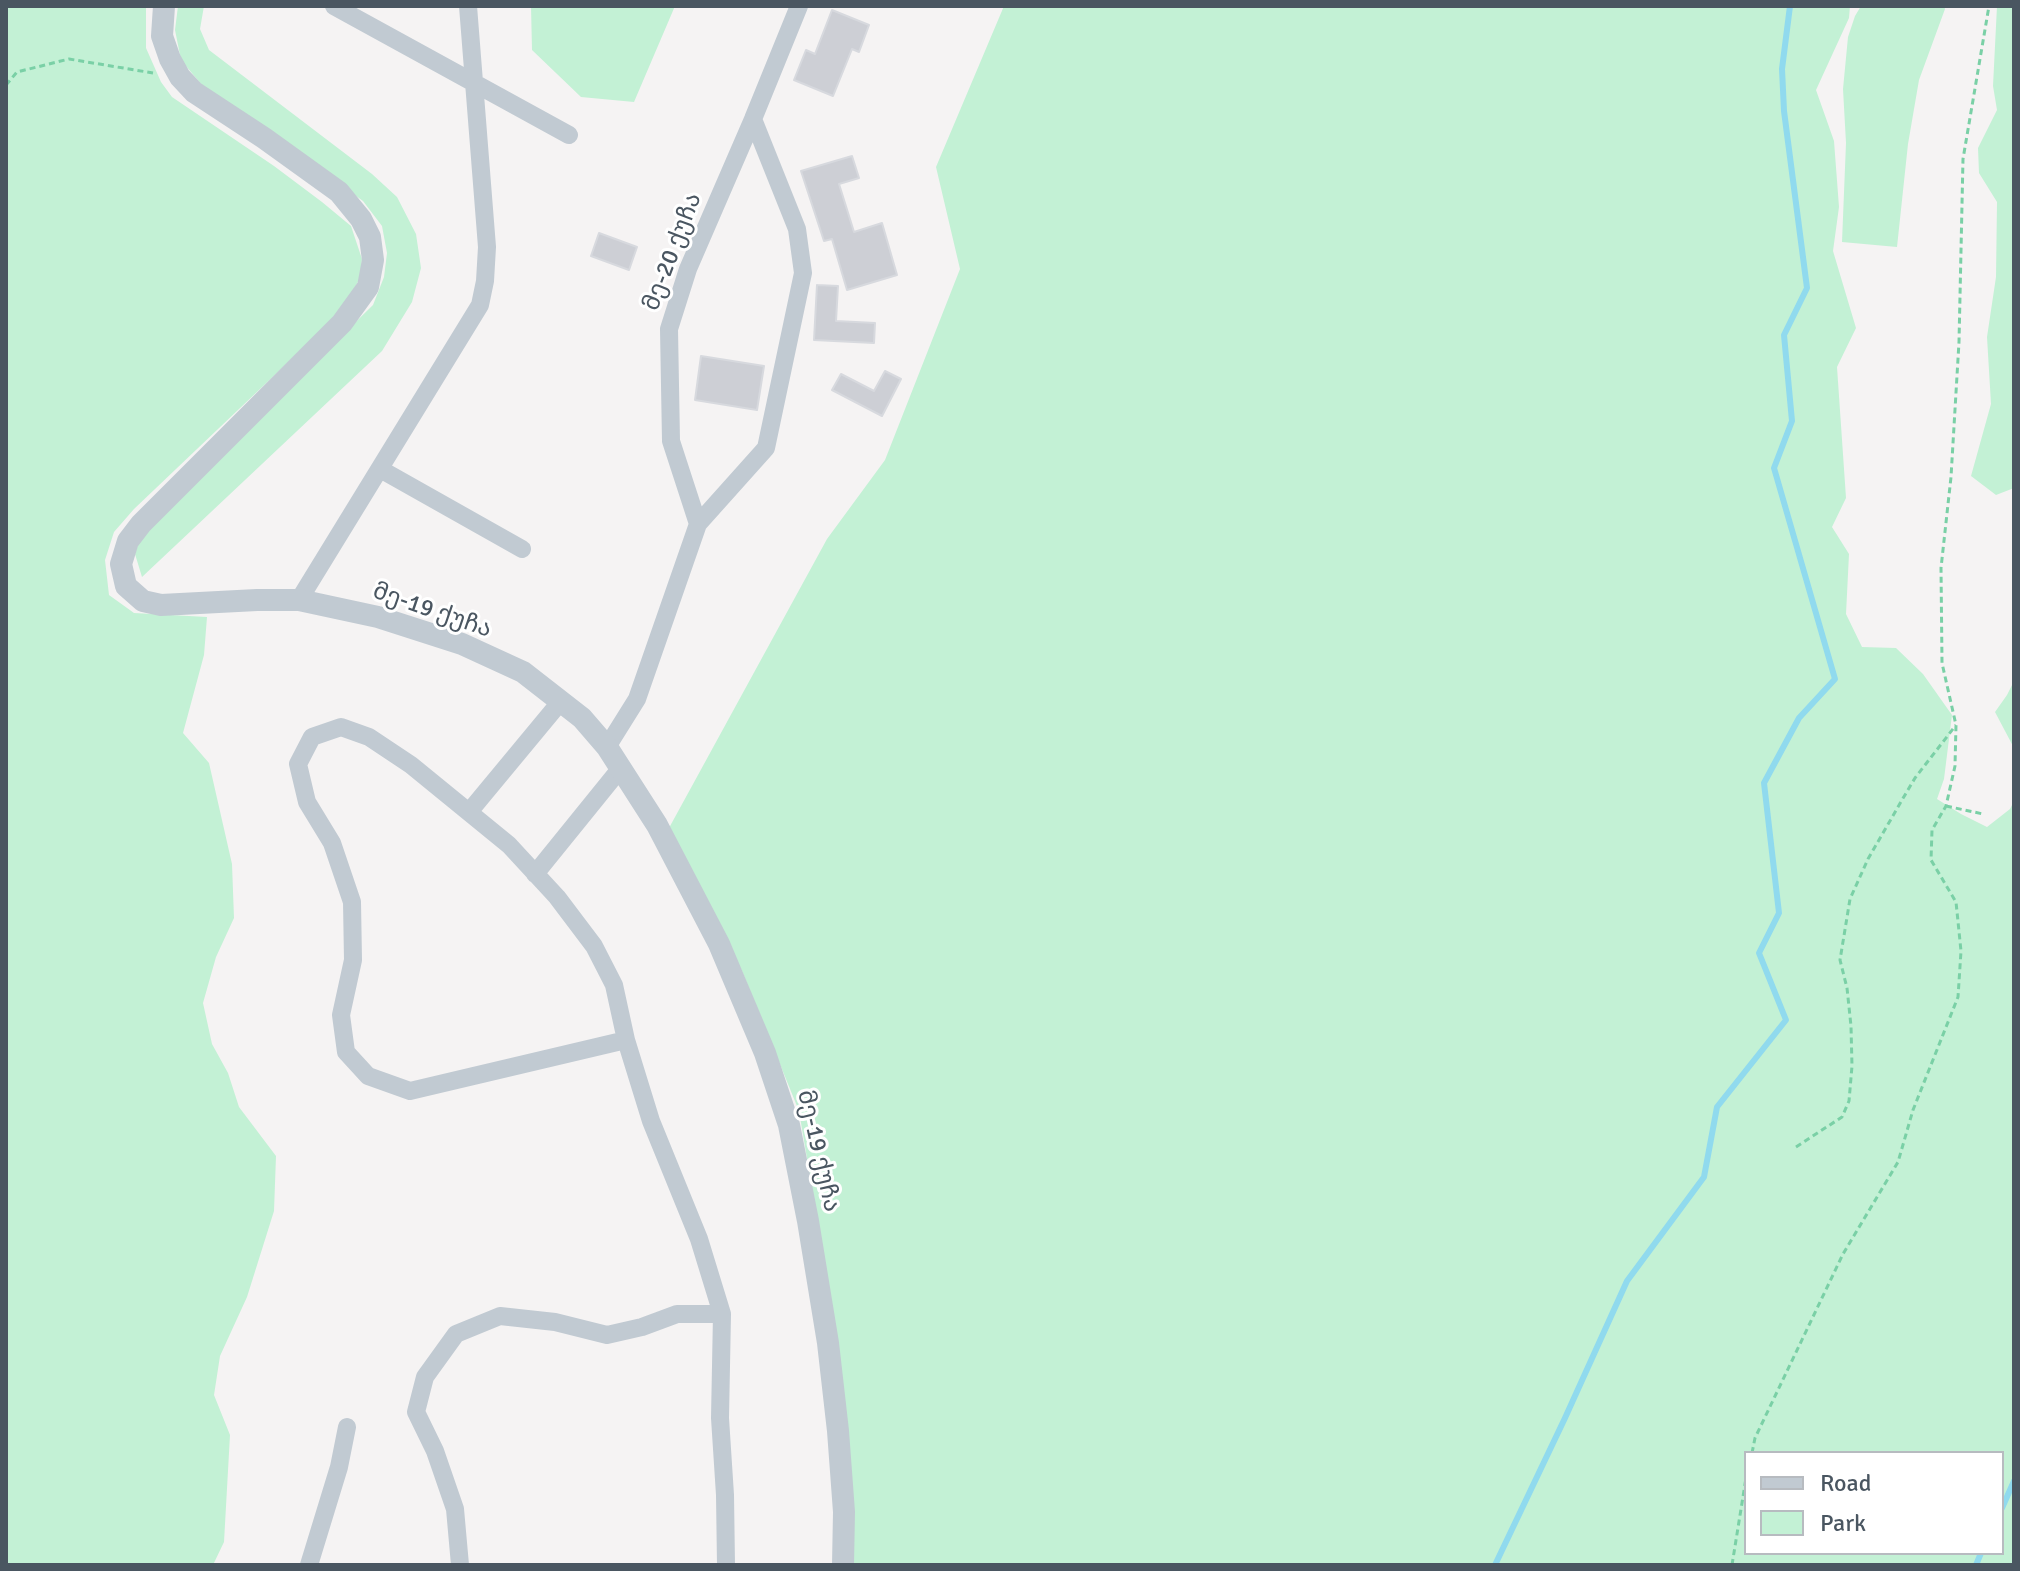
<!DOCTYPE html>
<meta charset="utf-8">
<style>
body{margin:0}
#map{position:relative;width:2020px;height:1571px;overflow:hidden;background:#f5f3f3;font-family:Signika,sans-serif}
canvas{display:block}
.frame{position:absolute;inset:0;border:8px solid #4a5661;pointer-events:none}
.legend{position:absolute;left:1744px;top:1451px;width:260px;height:104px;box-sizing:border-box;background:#fff;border:2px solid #b7bbc0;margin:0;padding:10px 14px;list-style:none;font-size:24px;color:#4a5661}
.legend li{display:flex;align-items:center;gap:16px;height:40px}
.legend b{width:40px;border:2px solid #b7bbc0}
</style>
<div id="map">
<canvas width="2020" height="1571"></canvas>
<div class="frame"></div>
<ul class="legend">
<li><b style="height:10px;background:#c1cad2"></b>Road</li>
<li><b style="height:22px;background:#c3f1d5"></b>Park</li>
</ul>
</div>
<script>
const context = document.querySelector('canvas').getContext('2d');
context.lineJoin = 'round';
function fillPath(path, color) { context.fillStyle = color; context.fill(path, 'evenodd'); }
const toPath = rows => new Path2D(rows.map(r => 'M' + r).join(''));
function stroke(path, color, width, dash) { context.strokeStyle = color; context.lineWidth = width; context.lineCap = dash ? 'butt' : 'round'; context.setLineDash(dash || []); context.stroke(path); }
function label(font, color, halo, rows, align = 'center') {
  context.font = font + ' Signika,"Noto Sans Georgian",sans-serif'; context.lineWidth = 6; context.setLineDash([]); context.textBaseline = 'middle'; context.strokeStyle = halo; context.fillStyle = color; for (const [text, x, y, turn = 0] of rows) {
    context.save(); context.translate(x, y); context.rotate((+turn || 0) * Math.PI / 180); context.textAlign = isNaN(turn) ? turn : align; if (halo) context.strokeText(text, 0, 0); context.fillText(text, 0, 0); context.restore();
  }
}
fillPath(toPath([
 [6,6,146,6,146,48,161,82,172,97,274,166,322,202,351,226,362,259,360,278,343,310,134,509,114,532,105,560,109,595,134,613,207,617,204,655,183,733,209,763,232,864,234,918,216,957,203,1003,212,1044,228,1073,239,1107,276,1156,274,1211,247,1297,220,1356,214,1395,230,1435,224,1542,213,1565,6,1565],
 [178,6,204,6,200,29,209,50,372,174,397,197,416,234,421,268,412,302,382,351,142,577,135,554,142,532,373,305,384,277,387,253,382,226,363,201,201,84,181,60,175,30],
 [531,6,675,6,634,102,581,97,532,50],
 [1004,6,1850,6,1849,18,1816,90,1834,141,1839,207,1833,251,1856,328,1837,367,1846,498,1832,527,1849,554,1846,614,1862,647,1896,648,1923,674,1952,715,1944,779,1937,799,1961,814,1987,827,2010,809,2014,801,2014,1565,852,1565,817,1218,799,1111,742,971,669,828,827,539,885,460,960,269,936,167],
 [1746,1453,2002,1453,2002,1553,1746,1553],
 [1861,6,1944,6,1945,9,1919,80,1908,144,1897,247,1842,242,1846,143,1843,89,1848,37,1855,16],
 [1997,6,2014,6,2014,488,1996,495,1971,476,1991,404,1987,337,1996,277,1997,202,1979,173,1978,148,1997,110,1993,86],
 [2014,681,2014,748,1995,712,2007,695]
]), '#c3f1d5');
stroke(toPath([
 [2002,1508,2014,1481],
 [1495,1565,1565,1418,1627,1281,1704,1177,1717,1107,1786,1020,1759,953,1779,913,1764,783,1799,718,1835,679,1774,468,1792,421,1784,335,1807,288,1784,111,1782,69,1790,6],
 [1976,1565,1981,1553]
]), '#90daee', 6);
const building = toPath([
 [832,10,869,25,859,52,852,49,833,96,794,80,806,50,815,54,832,10],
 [852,156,859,178,839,184,854,232,882,223,897,275,847,290,832,239,824,241,801,171,852,156],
 [599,233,637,247,629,270,591,256,599,233],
 [817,285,838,286,836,321,875,323,874,343,814,340,817,285],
 [701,356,764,366,757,410,695,400,701,356],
 [885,371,901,379,882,416,832,390,841,374,874,391,885,371]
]);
fillPath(building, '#cdcfd5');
stroke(building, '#d7d9de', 2);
stroke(toPath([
 [6,85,17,72,69,59,153,73],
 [1946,806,1983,814],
 [1796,1147,1842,1117,1849,1101,1852,1066,1851,1026,1847,988,1840,960,1850,899,1868,859,1902,800,1915,778,1956,725],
 [1752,1453,1755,1438,1843,1254,1898,1162,1913,1110,1958,997,1961,951,1956,902,1931,860,1932,830,1946,806,1955,766,1956,725,1942,663,1941,568,1951,477,1959,342,1963,159,1989,6],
 [1732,1565,1746,1478]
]), '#7ad0a6', 3, [6, 4]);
stroke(toPath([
 [334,6,569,135],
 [380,469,522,549],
 [698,524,766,448,803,273,797,229,753,119],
 [299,600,480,305,485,281,487,247,468,6],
 [607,747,637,699,698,524,671,441,669,329,688,269,753,119,799,6],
 [469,812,561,701],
 [535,874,620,769],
 [626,1040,410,1091,368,1076,346,1052,341,1015,353,960,352,902,332,843,307,802,298,764,312,737,341,727,369,737,411,765,509,845,557,897,594,946,614,985,626,1040,651,1121,699,1239,722,1314,720,1418,725,1495,726,1565],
 [309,1565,339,1467,347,1427],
 [460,1565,455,1509,435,1451,416,1412,425,1377,456,1334,500,1316,555,1322,607,1335,642,1327,677,1314,722,1314]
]), '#c1cad2', 18);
stroke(toPath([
 [164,6,162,36,170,59,180,77,194,92,264,138,339,192,361,219,370,237,373,260,368,287,342,323,141,524,128,541,121,564,126,586,143,601,161,605,257,600,299,600,378,617,462,644,523,672,582,718,607,747,657,825,719,944,765,1053,789,1125,808,1221,828,1343,838,1431,844,1512,843,1565]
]), '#c1cad2', 22);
label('24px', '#4a5661', '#fff', [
 ["მე-20 ქუჩა",673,252,-69],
 ["მე-19 ქუჩა",432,611,19],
 ["მე-19 ქუჩა",818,1151,77]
]);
</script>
